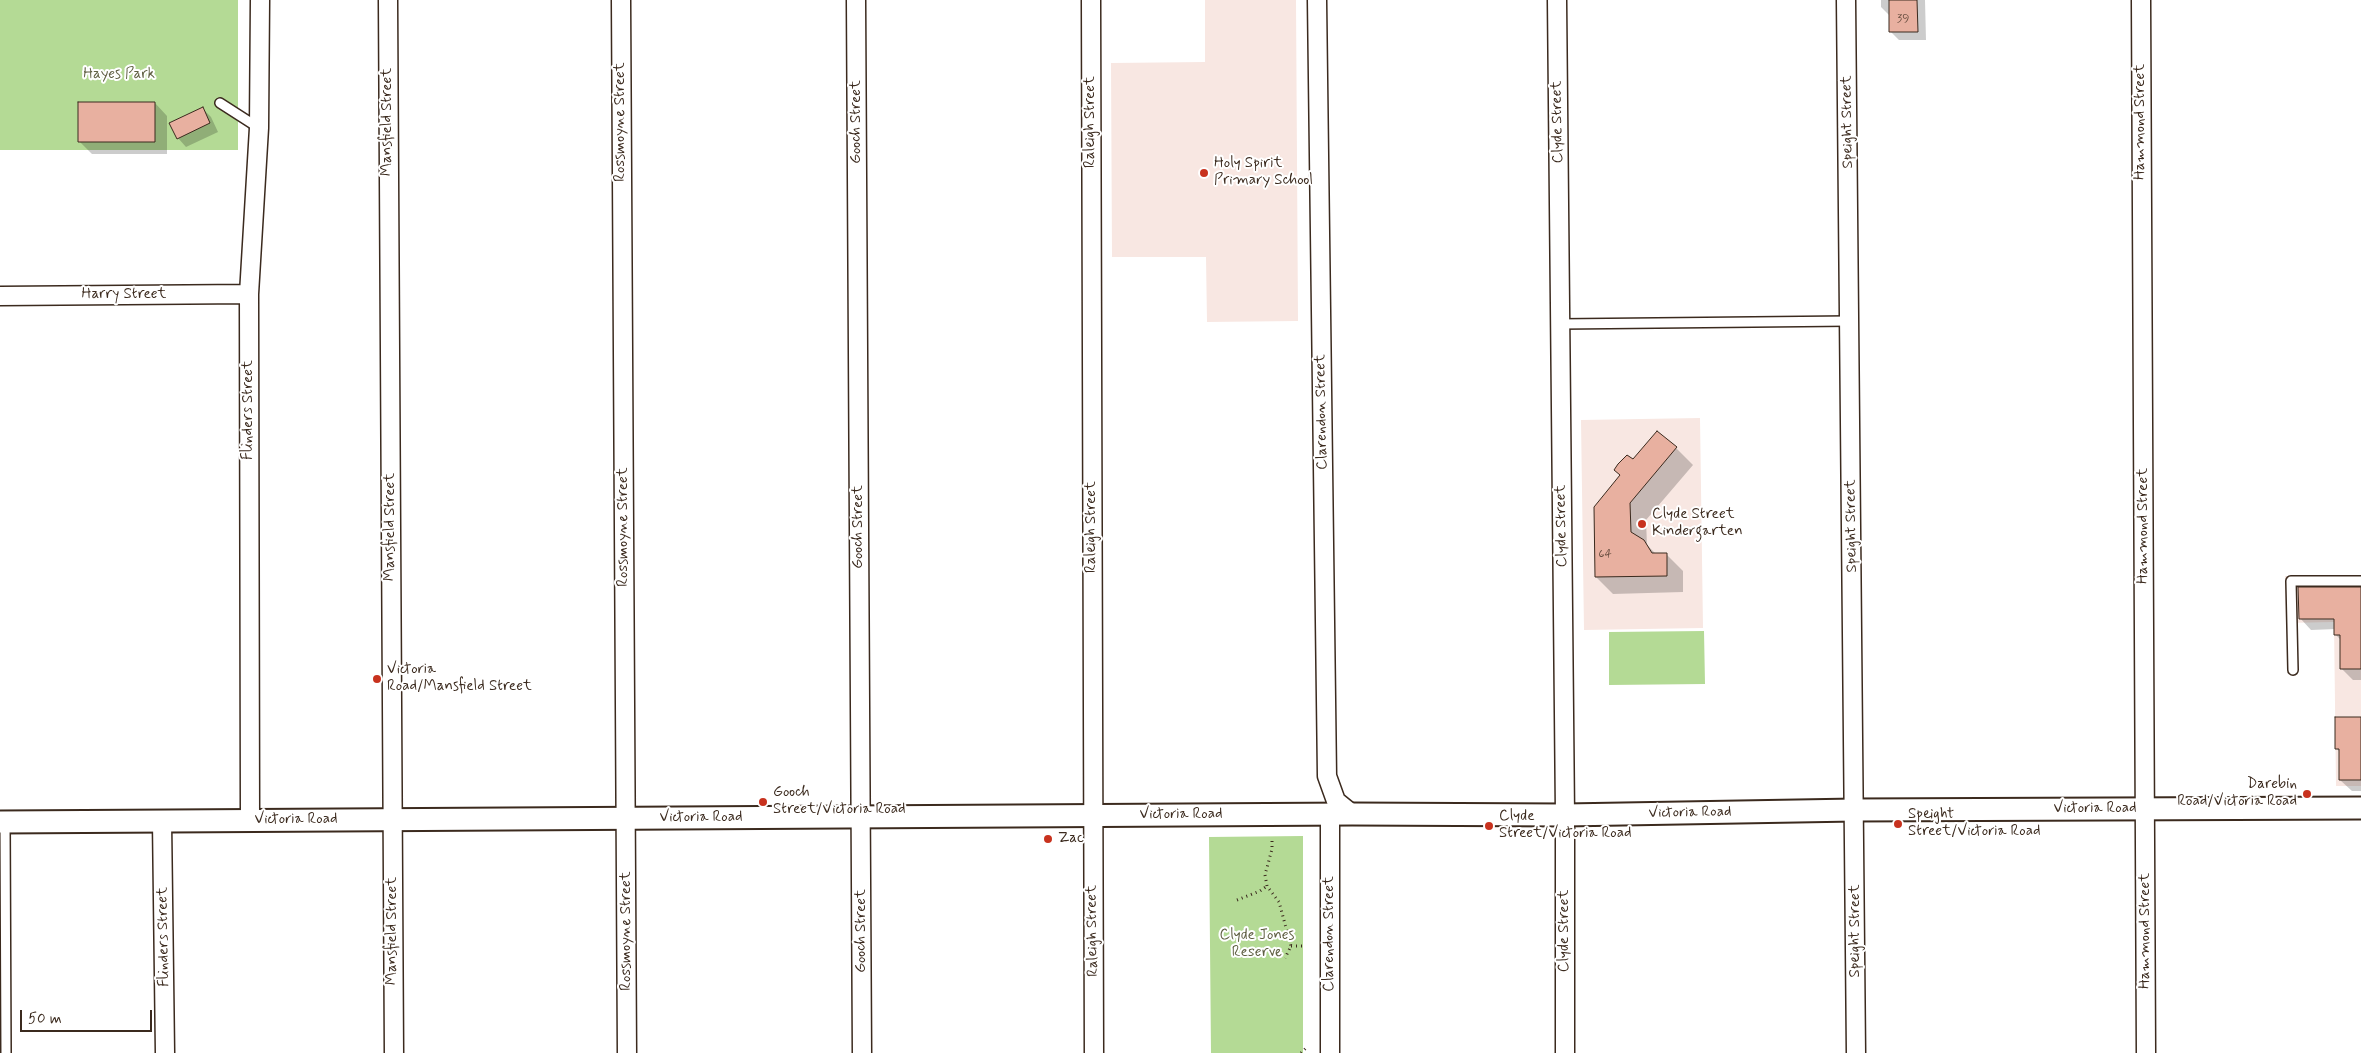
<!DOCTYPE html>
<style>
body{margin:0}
#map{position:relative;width:2361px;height:1053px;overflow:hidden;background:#fff;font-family:Mynerve,sans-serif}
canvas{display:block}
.scale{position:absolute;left:20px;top:1010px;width:132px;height:22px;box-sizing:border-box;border:2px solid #3b2a1e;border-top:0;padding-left:6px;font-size:15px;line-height:18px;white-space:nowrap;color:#3b2a1e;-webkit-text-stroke:4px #fff;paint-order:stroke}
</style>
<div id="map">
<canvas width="2361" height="1053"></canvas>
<div class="scale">50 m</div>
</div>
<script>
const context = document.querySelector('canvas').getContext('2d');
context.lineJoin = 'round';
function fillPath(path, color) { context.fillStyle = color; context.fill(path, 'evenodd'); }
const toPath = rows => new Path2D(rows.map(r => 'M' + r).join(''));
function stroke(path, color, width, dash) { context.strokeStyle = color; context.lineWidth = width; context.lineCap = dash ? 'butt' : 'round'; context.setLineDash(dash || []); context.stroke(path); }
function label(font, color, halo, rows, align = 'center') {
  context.font = font + ' Mynerve,sans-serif'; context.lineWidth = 4; context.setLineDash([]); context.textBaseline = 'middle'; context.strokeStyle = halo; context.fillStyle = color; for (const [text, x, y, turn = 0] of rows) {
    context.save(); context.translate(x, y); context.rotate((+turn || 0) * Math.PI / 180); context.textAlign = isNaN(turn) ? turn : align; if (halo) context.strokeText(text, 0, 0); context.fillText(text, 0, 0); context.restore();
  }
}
fillPath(toPath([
 [1205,0,1296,0,1298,321,1207,322,1206,257,1112,257,1111,63,1205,62],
 [1700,418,1703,628,1584,630,1581,420],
 [2285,576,2361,576,2361,786,2336,786,2334,622,2286,623]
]), '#f8e7e2');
fillPath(toPath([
 [0,0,238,0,238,150,0,150],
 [1704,631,1705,684,1609,685,1609,632],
 [1303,836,1303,1053,1211,1053,1209,837]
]), '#b4da95');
fillPath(toPath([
 [1881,0,1925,0,1926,40,1899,40,1890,31,1889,15,1881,7],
 [155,103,167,116,167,154,92,154,79,141],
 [203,109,211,117,218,132,186,147,178,138],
 [1676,448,1693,465,1646,520,1647,545,1656,554,1666,554,1683,571,1683,592,1613,594,1596,577,1633,461],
 [2361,588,2361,680,2353,680,2341,668,2342,641,2336,635,2336,629,2311,630,2300,618],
 [2361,718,2361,791,2352,791,2340,780,2340,752,2336,748]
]), '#0003');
const building = toPath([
 [1889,0,1917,0,1918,32,1889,32,1889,0],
 [78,102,155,102,155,142,78,142,78,102],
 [203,107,210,123,177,139,169,123,203,107],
 [1657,431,1677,447,1630,503,1631,532,1644,540,1652,553,1667,553,1667,576,1595,577,1594,507,1620,475,1614,470,1618,464,1627,455,1633,459,1657,431],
 [2298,587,2361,587,2361,669,2340,669,2340,635,2334,635,2334,619,2299,619,2298,587],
 [2335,717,2361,717,2361,780,2339,780,2339,749,2335,749,2335,717]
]);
fillPath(building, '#e8b0a0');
stroke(building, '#3b2a1e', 1);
const service = toPath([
 [220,103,259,128],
 [1560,324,1850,321],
 [2293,670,2291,581,2361,581],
 [5,822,6,1053]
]);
const minor = toPath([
 [388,0,394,1053],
 [621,0,627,1053],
 [856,0,862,1053],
 [1091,0,1094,1053],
 [1317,0,1327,776,1336,801,1352,814],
 [1557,0,1565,815,1565,1053],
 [1846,0,1856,1053],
 [2141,0,2146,1053],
 [0,296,249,294],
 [1330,814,1330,1053],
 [162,821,165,1053],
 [250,821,249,294,259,128,260,0]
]);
const tertiary = toPath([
 [0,822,1352,814,1565,815,1855,810,2361,808]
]);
stroke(service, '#3b2a1e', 12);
stroke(minor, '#3b2a1e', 21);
stroke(tertiary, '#3b2a1e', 25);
stroke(toPath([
 [1272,841,1272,849,1265,875,1267,886,1279,902,1291,946,1285,958],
 [1237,900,1260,891,1267,886],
 [1291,946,1303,946],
 [1301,1053,1306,1048]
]), '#3b2a1e', 3, [1, 4]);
stroke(service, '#fff', 9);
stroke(minor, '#fff', 18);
stroke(tertiary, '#fff', 21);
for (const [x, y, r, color] of [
 [1204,173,5,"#c8321e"],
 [1642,524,5,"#c8321e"],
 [377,679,5,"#c8321e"],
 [2307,794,5,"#c8321e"],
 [763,802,5,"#c8321e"],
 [1898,824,5,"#c8321e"],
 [1489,826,5,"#c8321e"],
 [1048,839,5,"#c8321e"]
]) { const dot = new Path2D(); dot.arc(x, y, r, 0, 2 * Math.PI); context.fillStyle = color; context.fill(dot); stroke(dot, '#fff', 2); }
label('12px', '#664c3e', null, [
 ["39",1903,19],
 ["64",1605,554]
]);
label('15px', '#5f5f42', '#fff', [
 ["Hayes Park",119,75],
 ["Clyde Jones",1257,936],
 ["Reserve",1257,953]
]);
label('15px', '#3b2a1e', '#fff', [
 ["Mansfield Street",388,122,-90],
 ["Rossmoyne Street",621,122,-90],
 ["Gooch Street",857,122,-90],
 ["Raleigh Street",1091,122,-90],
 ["Clyde Street",1558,122,-91],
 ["Speight Street",1848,122,-91],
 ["Hammond Street",2141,122,-90],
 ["Harry Street",124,295],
 ["Flinders Street",249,410,-90],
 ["Clarendon Street",1322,412,-91],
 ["Clyde Street",1562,526,-91],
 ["Speight Street",1852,526,-91],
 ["Hammond Street",2144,526,-90],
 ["Mansfield Street",391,527,-90],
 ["Rossmoyne Street",624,527,-90],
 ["Gooch Street",859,527,-90],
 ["Raleigh Street",1092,527,-90],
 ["Victoria Road",2095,809],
 ["Victoria Road",1690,813,-1],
 ["Victoria Road",1181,815],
 ["Victoria Road",701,818],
 ["Victoria Road",296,820],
 ["Mansfield Street",393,931,-90],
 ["Rossmoyne Street",627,931,-90],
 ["Gooch Street",862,931,-90],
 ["Raleigh Street",1093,931,-91],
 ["Clyde Street",1565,931,-90],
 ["Speight Street",1856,931,-90],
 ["Hammond Street",2146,931,-90],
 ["Clarendon Street",1330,934,-90],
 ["Flinders Street",164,937,-91]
]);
label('15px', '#3b2a1e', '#fff', [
 ["Holy Spirit",1214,164],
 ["Primary School",1214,181],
 ["Clyde Street",1652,515],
 ["Kindergarten",1652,532],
 ["Victoria",387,670],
 ["Road/Mansfield Street",387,687],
 ["Darebin",2297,785,"right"],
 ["Road/Victoria Road",2297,802,"right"],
 ["Gooch",773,793],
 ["Street/Victoria Road",773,810],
 ["Speight",1908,815],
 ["Street/Victoria Road",1908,832],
 ["Clyde",1499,817],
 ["Street/Victoria Road",1499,834],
 ["Zac",1058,839]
], 'left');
</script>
